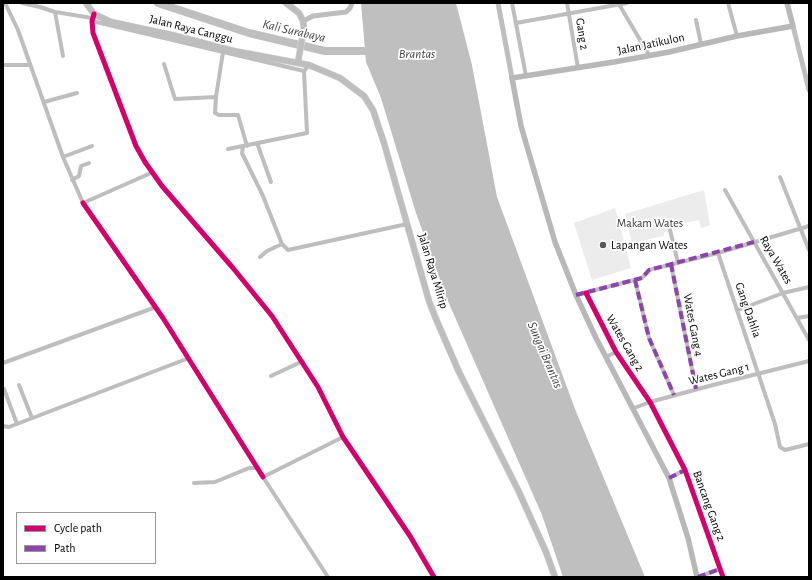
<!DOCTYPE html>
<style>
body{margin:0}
#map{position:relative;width:812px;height:580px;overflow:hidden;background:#fff;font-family:"Alegreya Sans",sans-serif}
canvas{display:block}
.frame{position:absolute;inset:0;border:4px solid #000;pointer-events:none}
.legend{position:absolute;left:16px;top:512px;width:140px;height:52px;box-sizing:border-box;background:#fff;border:1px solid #999;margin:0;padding:5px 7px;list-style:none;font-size:12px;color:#000}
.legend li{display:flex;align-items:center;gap:8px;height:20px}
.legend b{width:20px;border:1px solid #999}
</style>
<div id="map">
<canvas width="812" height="580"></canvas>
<div class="frame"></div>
<ul class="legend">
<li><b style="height:5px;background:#d6006c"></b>Cycle path</li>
<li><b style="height:5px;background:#8e44ad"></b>Path</li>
</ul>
</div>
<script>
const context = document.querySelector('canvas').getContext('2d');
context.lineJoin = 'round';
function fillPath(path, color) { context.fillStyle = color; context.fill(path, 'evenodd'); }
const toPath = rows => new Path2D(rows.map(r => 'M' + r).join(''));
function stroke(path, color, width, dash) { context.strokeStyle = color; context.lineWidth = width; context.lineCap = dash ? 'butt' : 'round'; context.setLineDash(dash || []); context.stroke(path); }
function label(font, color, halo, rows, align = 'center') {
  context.font = font + ' "Alegreya Sans",sans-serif'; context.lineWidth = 3.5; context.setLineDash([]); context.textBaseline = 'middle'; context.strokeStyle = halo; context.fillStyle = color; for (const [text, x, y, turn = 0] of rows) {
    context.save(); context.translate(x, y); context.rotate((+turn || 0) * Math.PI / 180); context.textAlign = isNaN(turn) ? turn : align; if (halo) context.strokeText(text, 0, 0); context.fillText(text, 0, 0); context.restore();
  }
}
fillPath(toPath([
 [704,190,710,225,701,228,699,220,668,226,668,232,664,232,664,236,632,243,625,214],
 [615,208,631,268,592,280,574,223]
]), '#ececec');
fillPath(toPath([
 [361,3,456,3,472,65,497,197,575,409,645,577,563,577,542,515,447,299,416,213,381,98,366,62]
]), '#bfbfbf');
stroke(toPath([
 [158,3,249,33,325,51,375,51]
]), '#bfbfbf', 8);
const primary = toPath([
 [86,3,94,14,111,22,172,35,234,51,309,65,340,78,364,96,373,110,384,143,429,301,436,319,459,372,519,492,546,552,555,577],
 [286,3,299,13,303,21,304,28,298,62]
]);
stroke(primary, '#dbdbdb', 7);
stroke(toPath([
 [5,3,18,30,63,157,83,203,151,173],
 [22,3,40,7,55,12,92,18],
 [512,3,526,76],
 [567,3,578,68],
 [728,3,737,36],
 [620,6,649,55],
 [55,12,63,56],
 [94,14,92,21,93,33,136,146,145,162,162,186,233,268,272,316,318,387,343,437,410,536,434,577],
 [696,20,701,44],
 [92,21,304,71],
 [516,23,627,3],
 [223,52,216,97,215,113,219,115,238,115,247,146],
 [164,64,175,99,216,97],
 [3,65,29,65],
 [44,102,77,93],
 [257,143,271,182],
 [243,147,242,153,263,196,282,244,288,250,407,224],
 [228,149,307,133,304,71,309,65],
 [63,157,92,146],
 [780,177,809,250],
 [72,180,79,176,81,166,89,163],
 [725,190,809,340],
 [83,203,163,318,263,477],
 [670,230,678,263],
 [718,253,775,424,780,447,785,450,809,444],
 [260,257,267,251,282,244],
 [671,264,696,389],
 [635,280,649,338,674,395],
 [586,293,616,352,650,402,685,470,723,577],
 [576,295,642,278,649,270,718,253,809,226],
 [738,310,783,293,809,287],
 [797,318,809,316],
 [606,357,616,352],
 [3,363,156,307],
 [271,376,303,361],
 [19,385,32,418],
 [4,389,17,424],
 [634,408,650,402,713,385,809,361],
 [3,426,9,427,189,358],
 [669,478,685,470],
 [194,483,215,482,249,468,258,468],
 [328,577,263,477,343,437],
 [698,577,720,569]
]), '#bebebe', 4);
stroke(toPath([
 [498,3,512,78],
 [303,21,313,16,346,12,350,8,352,3],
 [793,26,809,90]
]), '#bebebe', 5);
stroke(toPath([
 [697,577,688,538,669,478,596,338,576,295,555,242,521,126,512,78,614,62,669,52,737,36,793,26,787,3]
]), '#b8b8b8', 5.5);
stroke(primary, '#bebebe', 6);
stroke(toPath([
 [671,264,696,389],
 [635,280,649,338,674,395],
 [576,295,642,278,649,270,754,242],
 [669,478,685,470],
 [698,577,720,569]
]), '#8e44ad', 4, [8, 4]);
stroke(toPath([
 [94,14,92,21,93,33,136,146,145,162,162,186,233,268,272,316,318,387,343,437,410,536,434,577],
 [83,203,163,318,263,477],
 [586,293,616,352,650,402,685,470,723,577]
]), '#d6006c', 5);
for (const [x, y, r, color] of [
 [603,245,4,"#595959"]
]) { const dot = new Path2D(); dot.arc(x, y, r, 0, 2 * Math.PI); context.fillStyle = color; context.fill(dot); stroke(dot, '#fff', 1.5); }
label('12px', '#000', '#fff', [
 ["Jalan Raya Canggu",191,29,14],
 ["Gang 2",582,34,81],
 ["Jalan Jatikulon",651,44,-12],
 ["Raya Wates",776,260,60],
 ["Jalan Raya Mlirip",433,271,73],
 ["Gang Dahlia",748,310,71],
 ["Wates Gang 4",693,325,79],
 ["Wates Gang 2",625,343,60],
 ["Wates Gang 1",719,374,-14],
 ["Bancang Gang 2",709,506,70]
]);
label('12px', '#333', '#fff', [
 ["Makam Wates",650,223]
]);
label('12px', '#000', '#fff', [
 ["Lapangan Wates",611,245]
], 'left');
label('italic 13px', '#444', '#fff', [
 ["Kali Surabaya",294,31,13],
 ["Brantas",417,54],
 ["Sungai Brantas",545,355,67]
]);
</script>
